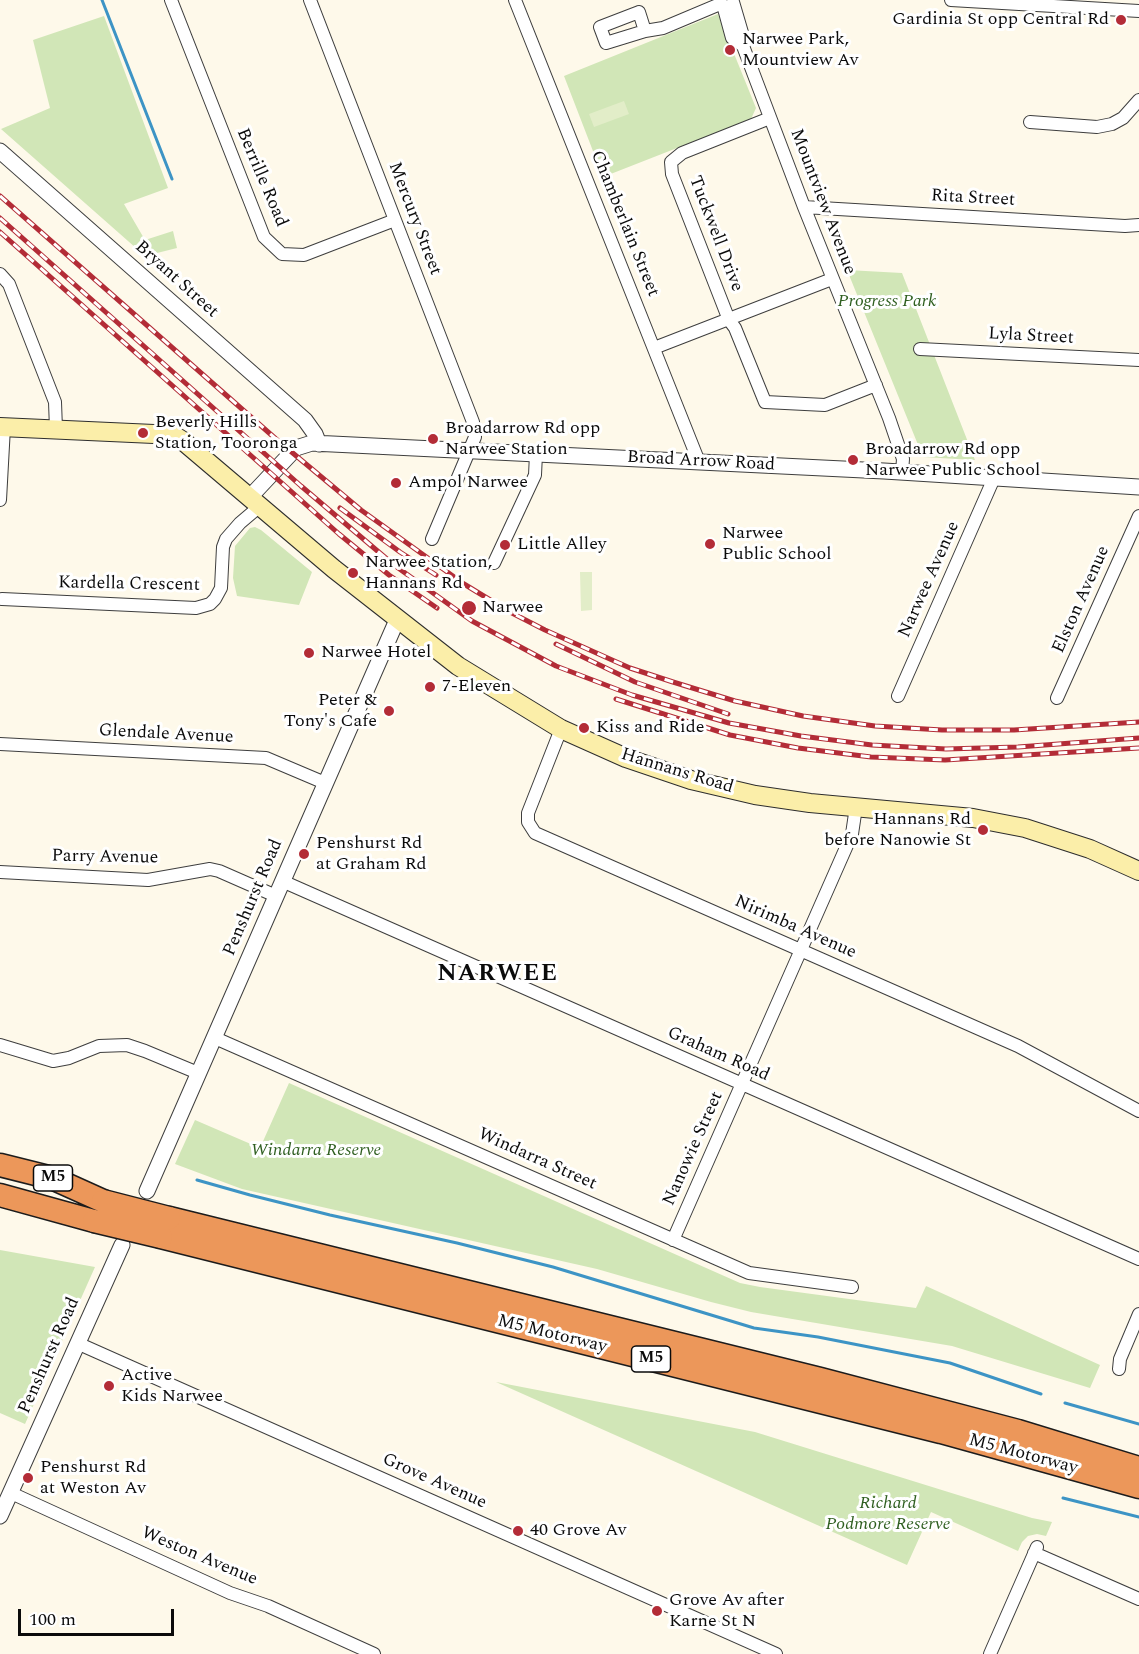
<!DOCTYPE html>
<style>
body{margin:0}
#map{position:relative;width:1139px;height:1654px;overflow:hidden;background:#fef9ea;font-family:Spectral,serif}
canvas{display:block}
.scale{position:absolute;left:18px;top:1609px;width:156px;height:27px;box-sizing:border-box;border:3px solid #0b0b0b;border-top:0;padding-left:8px;font-size:18px;line-height:21px;white-space:nowrap;color:#0b0b0b;-webkit-text-stroke:4px #fff;paint-order:stroke}
</style>
<div id="map">
<canvas width="1139" height="1654"></canvas>
<div class="scale">100 m</div>
</div>
<script>
const context = document.querySelector('canvas').getContext('2d');
context.lineJoin = 'round';
function fillPath(path, color) { context.fillStyle = color; context.fill(path, 'evenodd'); }
const toPath = rows => new Path2D(rows.map(r => 'M' + r).join(''));
function stroke(path, color, width, dash) { context.strokeStyle = color; context.lineWidth = width; context.lineCap = dash ? 'butt' : 'round'; context.setLineDash(dash || []); context.stroke(path); }
function label(font, color, halo, rows, align = 'center') {
  context.font = font + ' Spectral,serif'; context.lineWidth = 6; context.setLineDash([]); context.textBaseline = 'middle'; context.strokeStyle = halo; context.fillStyle = color; for (const [text, x, y, turn = 0] of rows) {
    context.save(); context.translate(x, y); context.rotate((+turn || 0) * Math.PI / 180); context.textAlign = isNaN(turn) ? turn : align; if (halo) context.strokeText(text, 0, 0); context.fillText(text, 0, 0); context.restore();
  }
}
fillPath(toPath([
 [718,14,756,108,751,119,603,177,564,76],
 [104,16,168,188,124,204,145,240,173,231,177,248,145,256,1,129,50,108,33,40],
 [847,270,902,273,975,460,923,457],
 [255,527,261,530,312,572,299,605,237,596,233,578,235,546,250,528],
 [289,1083,740,1283,760,1287,916,1308,926,1286,1100,1365,1090,1388,952,1346,751,1312,711,1302,597,1269,242,1189,175,1164,195,1120,260,1148],
 [0,1250,95,1267,25,1424,0,1413],
 [496,1382,755,1432,1032,1518,1052,1522,1046,1536,1037,1534,1028,1536,1022,1542,1018,1551,931,1512,907,1565]
]), '#d1e6b7');
fillPath(toPath([
 [624,101,629,114,594,127,589,114],
 [580,572,592,572,592,610,581,611]
]), '#e2edc8');
stroke(toPath([
 [102,0,172,179],
 [197,1180,250,1195,330,1215,457,1243,553,1267,754,1328,818,1337,950,1363,1041,1394],
 [1065,1403,1139,1424],
 [1063,1498,1139,1517]
]), '#3d94c5', 3);
const minor = toPath([
 [171,0,264,237,282,254,304,255,395,220],
 [310,0,473,422,475,437,432,539],
 [515,0,699,462],
 [951,0,1139,11],
 [733,2,743,36,743,46,804,207,889,418,903,459,902,472],
 [723,5,732,38,743,46],
 [645,31,639,12,600,27,606,43,645,31,663,28,720,4],
 [770,118,682,153,671,162,672,174,729,320,735,328,765,402,825,405,876,385],
 [1030,122,1097,127,1112,124,1123,118,1139,100],
 [804,207,1125,226,1139,225],
 [0,274,9,284,55,402,56,429],
 [654,348,832,279],
 [920,349,1139,360],
 [0,500,4,427],
 [494,563,535,475,536,454],
 [2,599,196,608,210,604,215,599,221,588,223,547,226,539,240,523,260,506],
 [898,696,994,478],
 [1057,698,1139,516],
 [561,729,528,813,528,822,535,833,1018,1046,1139,1111],
 [0,744,266,758,325,783],
 [0,872,148,880,210,869,219,871,276,896],
 [282,881,1139,1259],
 [215,1038,749,1273,852,1287],
 [0,1045,53,1061,69,1058,99,1046,127,1045,145,1051,198,1073],
 [673,1240,852,834,856,807],
 [77,1343,776,1654],
 [1119,1369,1120,1359,1139,1314],
 [11,1493,230,1593,268,1606,374,1654],
 [1034,1553,1139,1599],
 [990,1654,1037,1547]
]);
const tertiary = toPath([
 [0,151,305,420,315,434,319,444],
 [250,497,296,448,312,443,884,471,1139,487],
 [147,1191,397,620],
 [0,1516,122,1245]
]);
const secondary = toPath([
 [0,427,154,434,175,436,183,441,334,569,458,666,561,729,626,758,691,780,755,795,810,803,973,818,1025,828,1090,849,1139,871]
]);
const motorway = toPath([
 [0,1165,52,1178,103,1201],
 [0,1195,94,1221],
 [169,1218,820,1379,1018,1431,1139,1468],
 [161,1237,941,1432,1139,1487]
]);
stroke(minor, '#3e3e3e', 14);
stroke(tertiary, '#3e3e3e', 17);
stroke(secondary, '#2d2d2d', 20);
stroke(motorway, '#1c1c1c', 25);
stroke(minor, '#fff', 12);
stroke(tertiary, '#fff', 15);
stroke(secondary, '#fbeea9', 18);
stroke(motorway, '#ec975a', 22);
const rail = toPath([
 [0,196,276,439,361,510,464,584,510,612,545,630,630,668,673,682,735,701,803,716,875,726,942,730,1014,730,1139,722],
 [0,218,301,486,394,565,472,621,556,666,632,695,729,723,801,736,872,745,946,749,1018,747,1139,738],
 [0,232,339,534,389,575,437,608],
 [340,508,400,552,436,575],
 [556,644,635,682,728,714],
 [616,699,730,735,798,748,871,757,945,760,1139,748]
]);
stroke(rail, '#b32c37', 5);
stroke(rail, '#fff', 3, [9]);
const motorwayBridge = toPath([
 [103,1201,169,1218],
 [94,1221,161,1237]
]);
stroke(motorwayBridge, '#1c1c1c', 25, []);
stroke(motorwayBridge, '#ec975a', 22);
for (const [x, y, r, color] of [
 [1121,20,6,"#b32c37"],
 [730,50,6,"#b32c37"],
 [143,433,6,"#b32c37"],
 [433,439,6,"#b32c37"],
 [853,460,6,"#b32c37"],
 [396,483,6,"#b32c37"],
 [710,544,6,"#b32c37"],
 [505,545,6,"#b32c37"],
 [353,573,6,"#b32c37"],
 [469,608,8,"#b32c37"],
 [309,653,6,"#b32c37"],
 [430,687,6,"#b32c37"],
 [389,711,6,"#b32c37"],
 [584,728,6,"#b32c37"],
 [983,830,6,"#b32c37"],
 [304,854,6,"#b32c37"],
 [109,1386,6,"#b32c37"],
 [28,1478,6,"#b32c37"],
 [518,1531,6,"#b32c37"],
 [657,1611,6,"#b32c37"]
]) { const dot = new Path2D(); dot.arc(x, y, r, 0, 2 * Math.PI); context.fillStyle = color; context.fill(dot); stroke(dot, '#fff', 2); }
for (const [x, y, w] of [
 [53,1178,39],
 [651,1359,39]
]) { const box = new Path2D(); box.roundRect(x - w / 2, y - 13, w, 26, 4.5); context.fillStyle = '#fff'; context.fill(box); stroke(box, '#0b0b0b', 1.5); }
label('bold 16px', '#0b0b0b', null, [
 ["M5",53,1178],
 ["M5",651,1359]
]);
label('18px', '#0b0b0b', '#fff', [
 ["Gardinia St opp Central Rd",1109,20,"right"],
 ["Narwee Park,",742,40],
 ["Mountview Av",742,61],
 ["Beverly Hills",155,423],
 ["Station, Tooronga",155,444],
 ["Broadarrow Rd opp",445,429],
 ["Narwee Station",445,450],
 ["Broadarrow Rd opp",865,450],
 ["Narwee Public School",865,471],
 ["Ampol Narwee",408,483],
 ["Narwee",722,534],
 ["Public School",722,555],
 ["Little Alley",517,545],
 ["Narwee Station,",365,563],
 ["Hannans Rd",365,584],
 ["Narwee",482,608],
 ["Narwee Hotel",321,653],
 ["7-Eleven",442,687],
 ["Peter &",377,701,"right"],
 ["Tony's Cafe",377,722,"right"],
 ["Kiss and Ride",596,728],
 ["Hannans Rd",971,820,"right"],
 ["before Nanowie St",971,841,"right"],
 ["Penshurst Rd",316,844],
 ["at Graham Rd",316,865],
 ["Active",121,1376],
 ["Kids Narwee",121,1397],
 ["Penshurst Rd",40,1468],
 ["at Weston Av",40,1489],
 ["40 Grove Av",530,1531],
 ["Grove Av after",669,1601],
 ["Karne St N",669,1622]
], 'left');
label('18px', '#0b0b0b', '#fff', [
 ["Berrille Road",261,178,67],
 ["Rita Street",973,199,3],
 ["Mountview Avenue",822,202,69],
 ["Mercury Street",414,219,69],
 ["Chamberlain Street",624,224,68],
 ["Tuckwell Drive",715,234,69],
 ["Bryant Street",176,280,42],
 ["Lyla Street",1031,337,3],
 ["Broad Arrow Road",701,462,3],
 ["Narwee Avenue",930,580,-66],
 ["Kardella Crescent",129,585,1],
 ["Elston Avenue",1082,600,-66],
 ["Glendale Avenue",166,735,3],
 ["Hannans Road",677,772,17],
 ["Parry Avenue",105,858,1],
 ["Penshurst Road",254,898,-67],
 ["Nirimba Avenue",795,928,24],
 ["Graham Road",718,1055,24],
 ["Nanowie Street",694,1149,-66],
 ["Windarra Street",537,1160,24],
 ["M5 Motorway",552,1335,14],
 ["Penshurst Road",50,1356,-66],
 ["M5 Motorway",1023,1455,15],
 ["Grove Avenue",434,1482,24],
 ["Weston Avenue",199,1557,23]
]);
label('italic 18px', '#2f5f20', '#fff', [
 ["Progress Park",887,302],
 ["Windarra Reserve",316,1151],
 ["Richard",888,1504],
 ["Podmore Reserve",888,1525]
]);
context.letterSpacing = '1.5px';
label('bold 24px', '#0b0b0b', '#fff', [
 ["NARWEE",498,975]
]);
context.letterSpacing = '0px';
</script>
